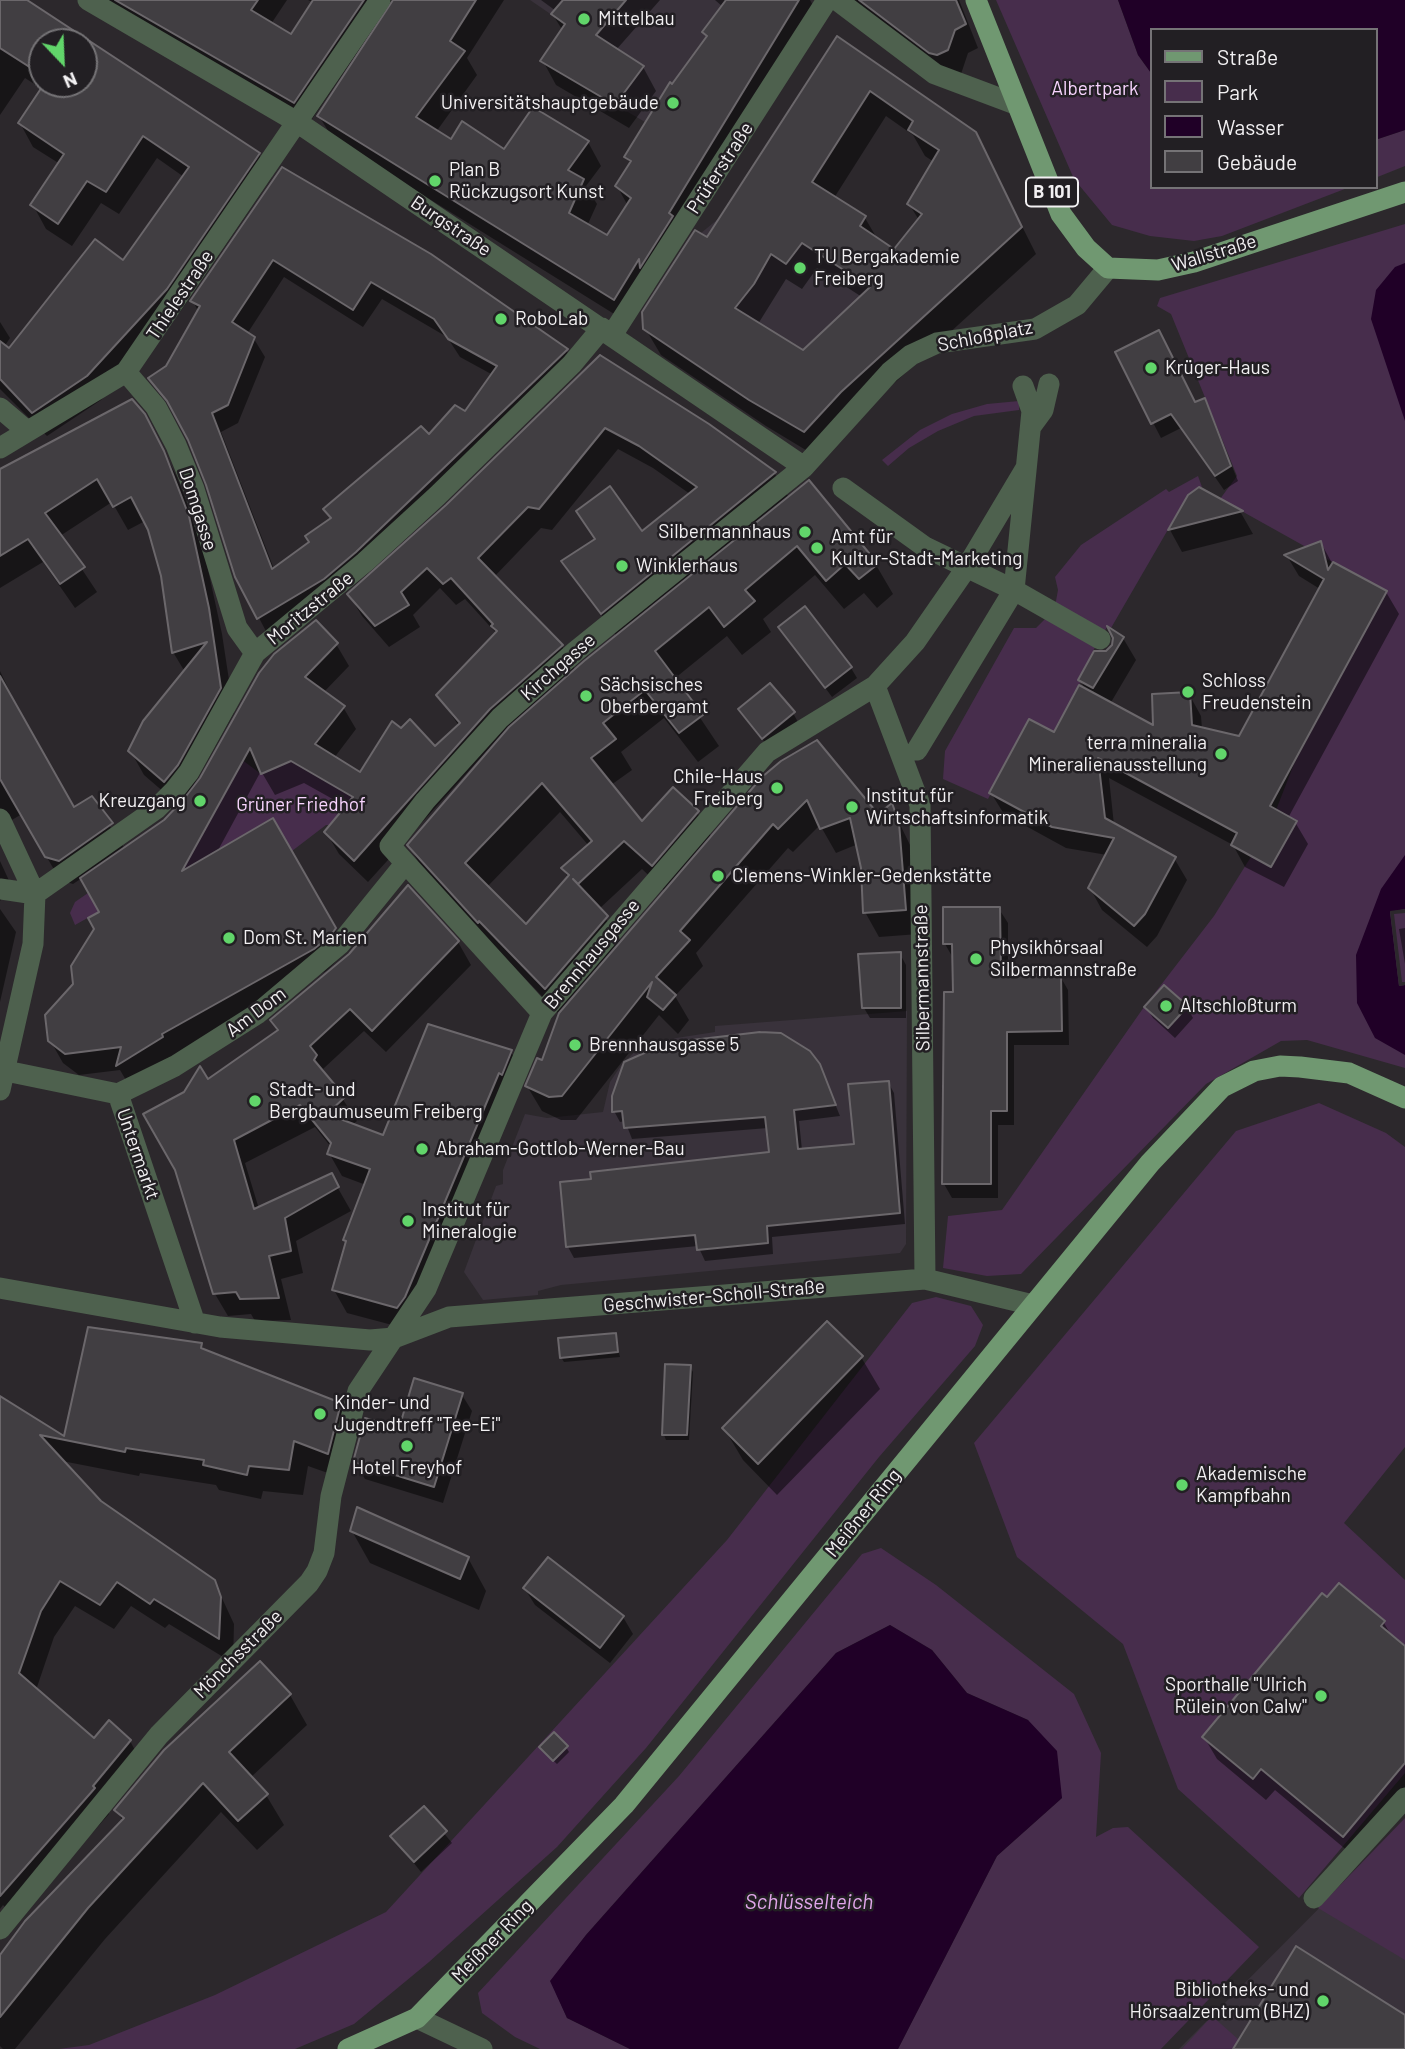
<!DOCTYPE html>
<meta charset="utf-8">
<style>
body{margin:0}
#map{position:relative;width:1405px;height:2049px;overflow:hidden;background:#2c282c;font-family:Barlow,sans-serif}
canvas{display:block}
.legend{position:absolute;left:1150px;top:28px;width:228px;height:161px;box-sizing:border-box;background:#221f23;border:2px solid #757376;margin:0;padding:9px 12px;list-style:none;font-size:21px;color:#f2f0f2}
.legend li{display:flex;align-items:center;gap:14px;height:35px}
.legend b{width:35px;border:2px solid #757376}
.north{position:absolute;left:28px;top:28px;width:70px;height:70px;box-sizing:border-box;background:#221f23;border:2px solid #757376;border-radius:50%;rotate:157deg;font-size:19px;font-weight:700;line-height:28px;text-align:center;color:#f2f0f2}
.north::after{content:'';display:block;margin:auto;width:24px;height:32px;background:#61d56a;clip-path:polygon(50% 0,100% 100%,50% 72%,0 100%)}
</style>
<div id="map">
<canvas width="1405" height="2049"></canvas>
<ul class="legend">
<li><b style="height:9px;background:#709871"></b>Straße</li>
<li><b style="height:19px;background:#472d4c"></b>Park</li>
<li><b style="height:19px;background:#200027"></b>Wasser</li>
<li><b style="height:19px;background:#413e42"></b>Gebäude</li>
</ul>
<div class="north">N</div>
</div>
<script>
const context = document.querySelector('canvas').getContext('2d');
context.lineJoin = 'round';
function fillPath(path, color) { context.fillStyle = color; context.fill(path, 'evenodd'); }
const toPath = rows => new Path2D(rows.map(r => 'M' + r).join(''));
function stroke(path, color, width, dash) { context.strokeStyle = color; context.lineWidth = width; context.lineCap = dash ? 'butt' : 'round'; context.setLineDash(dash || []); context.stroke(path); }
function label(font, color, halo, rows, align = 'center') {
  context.font = font + ' Barlow,sans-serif'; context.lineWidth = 5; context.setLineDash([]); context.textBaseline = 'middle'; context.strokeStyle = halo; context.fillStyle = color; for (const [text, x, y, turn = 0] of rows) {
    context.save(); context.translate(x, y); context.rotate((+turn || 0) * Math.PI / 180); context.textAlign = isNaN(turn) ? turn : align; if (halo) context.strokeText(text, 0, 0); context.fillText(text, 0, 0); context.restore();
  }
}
fillPath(toPath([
 [530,0,799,0,682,191,624,157,645,122,540,61,565,24],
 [764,150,866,216,860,226,952,290,841,392,785,342,735,308,692,362,643,329,701,233,718,219],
 [907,1011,906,1244,900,1253,561,1285,538,1291,538,1295,483,1300,464,1272,496,1186,503,1184,503,1170,525,1114,547,1118,603,1112,610,1082,622,1064,644,1043,715,1032,715,1026],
 [1383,1844,1405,1850,1405,2049,1179,2049]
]), '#39323b');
fillPath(toPath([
 [996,0,1118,0,1138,55,1151,73,1151,187,1350,187,1222,236,1194,241,1150,236,1112,225,1074,179],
 [1405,130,1405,166,1375,178,1375,140],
 [1405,224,1405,1068,1307,1040,1281,1041,1206,1084,1021,1274,987,1276,943,1268,948,1216,1002,1210,1144,1007,1214,916,1269,828,1294,764,1387,591,1325,558,1321,542,1306,547,1220,499,1237,476,1171,314,1157,306,1160,298],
 [1019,401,1019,410,974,416,938,431,909,448,888,466,882,460,920,430,952,414,987,404],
 [1198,476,1202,487,1188,495,1111,628,1107,627,1093,651,1096,653,1054,732,1029,719,988,799,943,779,945,751,1014,628,1036,628,1045,619,1056,601,1058,590,1055,577,1081,545,1166,489,1169,492],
 [241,759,261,774,264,773,263,769,293,760,353,797,330,825,326,825,292,851,273,819,150,895,102,910,75,925,70,913,75,902,88,893,92,899,230,785,229,780,239,768],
 [1319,1103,1386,1133,1405,1147,1405,1447,1344,1523,1405,1580,1405,1773,1299,1898,1178,1789,1123,1644,1017,1557,974,1443,1236,1131],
 [936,1297,971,1306,983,1325,975,1346,879,1457,646,1748,557,1847,429,1962,354,2024,295,2049,59,2049,89,2045,215,1995,386,1912,727,1540,912,1303],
 [881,1548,936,1585,1074,1694,1101,1753,1096,1837,1113,1828,1128,1827,1259,1947,1161,2049,898,2049,997,1856,1062,1798,1028,1720,967,1693,932,1650,890,1625,836,1653,586,1935,551,1981,567,2018,630,2049,540,2049,515,2037,482,2013,478,1993,679,1776,862,1554],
 [1405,1818,1405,1960,1318,1908],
 [1212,2016,1239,2040,1233,2049,1182,2049]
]), '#472d4c');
fillPath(toPath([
 [1118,0,1405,0,1405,130,1375,140,1375,30,1151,30,1151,73,1138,55],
 [1405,263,1405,421,1371,319,1376,290,1395,267],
 [1405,855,1405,909,1390,912,1399,986,1405,985,1405,1055,1375,1038,1357,1003,1356,955,1381,889],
 [890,1625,932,1650,967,1693,1028,1720,1057,1751,1062,1798,997,1856,898,2049,630,2049,567,2018,550,1981,586,1935,836,1653]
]), '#200027');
fillPath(toPath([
 [1405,909,1405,913,1394,914,1402,982,1405,982,1405,985,1399,986,1390,911]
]), '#2c282c');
fillPath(toPath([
 [0,0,23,0,259,154,272,177,180,312,101,400,47,436,0,389,0,322,10,338,4,347,9,350,124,262,184,177,157,158,119,214,101,203,72,246,46,229,33,205,60,164,33,147,20,123,42,89,25,78,0,115],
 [42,42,84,42,84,84,42,84],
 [91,0,287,0,271,24,292,37,314,3,308,0,504,0,467,58,477,75,436,132,451,141,505,152,588,142,601,166,586,186,597,204,587,226,607,238,628,206,617,186,631,164,626,157,707,38,704,32,723,7,715,0,810,0,818,15,683,236,685,240,654,289,651,284,627,322,333,139,319,116,390,10,382,16,308,125],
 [541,0,660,0,616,50,643,67,656,91,629,128,556,85,543,61,563,31,553,15,556,11],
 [852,0,959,0,978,48,968,53,961,74,951,78],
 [838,38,975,133,1036,254,856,418,819,458,766,426,661,355,645,328,707,240],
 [886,116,913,135,925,156,934,162,909,204,919,220,894,251,878,240,865,218,834,198],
 [817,268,862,297,803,352,758,324,786,279,802,289],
 [282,170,566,350,577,368,269,637,237,576,208,484,178,416,150,378,167,367,198,311,193,301],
 [284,277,363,327,382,299,447,337,460,357,493,375,466,413,325,509,332,520,311,543,274,569,221,432,238,423,265,357,254,339,247,334],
 [1117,353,1195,404,1205,400,1238,481,1224,490,1181,428,1161,438],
 [601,357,708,426,775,474,789,498,876,565,893,594,877,608,864,593,844,609,815,575,763,619,771,632,742,655,727,636,674,679,719,746,698,762,664,718,621,752,632,770,611,785,642,823,697,812,712,838,764,779,878,817,891,806,912,849,919,934,879,937,865,912,858,844,836,853,820,825,793,852,788,848,696,953,703,966,675,996,689,1020,678,1034,659,1015,576,1120,561,1120,542,1111,527,1086,543,1062,560,1015,426,875,409,846,514,721,368,882,339,854,326,832,347,807,304,783,275,795,261,771,216,854,272,821,347,951,326,971,243,1014,130,1087,120,1070,79,1075,63,1063,50,1040,101,913,82,878,73,884,60,880,22,814,0,827,0,671,28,730,73,809,91,798,125,849,165,821,180,806,144,775,130,750,185,672,173,652,162,575,145,521,128,530,112,502,60,536,97,592,75,608,43,562,0,588,0,471,158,441,177,477,202,542,222,634,234,713,191,790,336,644,349,666,323,693,343,707,356,729,334,758,361,774,435,748,459,726,438,695,497,634,465,599,456,605,440,588,413,615,420,627,389,647,362,616,349,595,447,507],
 [618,449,653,468,690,494,642,534,578,512,596,541,564,562,617,637,576,671,562,646,494,577,541,528,552,530],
 [560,812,589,846,563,868,568,878,526,927,487,887],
 [642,869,666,892,622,943,599,909],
 [1199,489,1241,513,1253,534,1182,552,1170,530,1190,496],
 [1321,543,1332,563,1386,592,1399,614,1288,818,1295,822,1308,844,1284,887,1245,867,1233,845,1109,778,1114,825,1174,858,1187,880,1157,936,1147,947,1102,910,1090,888,1107,855,1066,848,1004,814,991,793,1054,735,1086,691,1080,680,1123,638,1136,660,1110,704,1155,728,1189,694,1201,716,1202,729,1240,738,1320,589,1299,576,1287,556],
 [780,627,851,668,857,678,832,697],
 [740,710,793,713,799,724,770,749],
 [0,861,12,887,0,901],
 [408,887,458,942,471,965,386,1052,364,1031,323,1069,357,1121,352,1125,384,1137,511,1052,524,1074,411,1330,347,1313,334,1290,366,1185,342,1176,329,1153,331,1147,315,1127,245,1163,259,1209,331,1176,351,1211,296,1241,303,1273,281,1279,291,1320,255,1321,251,1314,228,1316,215,1294,207,1082,278,1032,272,1021,350,955],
 [0,909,16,932,0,1002],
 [999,909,1008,923,1008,976,1060,976,1068,990,1069,1045,1014,1045,1014,1125,998,1125,998,1198,952,1198,944,1184,954,994,953,958,945,944],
 [1405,928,1405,964,1399,929],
 [900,954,906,965,906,1018,870,1018,864,1008],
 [1146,1007,1187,1007,1193,1018,1175,1038,1153,1018],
 [819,1065,840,1116,799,1121,802,1150,856,1146,888,1082,894,1093,905,1224,772,1237,773,1254,705,1261,698,1246,574,1258,568,1247,771,1154,768,1128,632,1139,625,1121,620,1122,614,1111],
 [615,1335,620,1357,564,1362,561,1357],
 [201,1344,205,1352,340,1404,355,1429,342,1478,308,1466,303,1495,263,1491,261,1499,219,1490,216,1485,140,1473,139,1476,62,1461,100,1502,214,1581,234,1624,233,1663,169,1624,165,1628,131,1606,114,1629,75,1606,54,1637,36,1690,94,1740,130,1741,144,1767,107,1811,109,1814,16,1919,3,1905,0,1909,0,1397,66,1439],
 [861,1357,880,1389,777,1495,743,1460,724,1428],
 [690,1367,693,1372,689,1440,666,1440,664,1435],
 [462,1395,472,1411,443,1503,365,1479,355,1462,400,1430],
 [352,1531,468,1558,486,1591,479,1610,370,1563],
 [525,1589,623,1617,633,1634,610,1663,535,1605],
 [1384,1623,1392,1637,1405,1648,1405,1800,1356,1858,1275,1790,1266,1800,1217,1759,1204,1737],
 [260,1663,290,1695,307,1725,250,1778,266,1795,284,1825,257,1850,221,1812,105,1939,15,2049,3,2049,0,2046,0,1956,123,1822,117,1810],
 [566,1747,569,1752,557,1764,544,1752],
 [423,1808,452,1843,421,1872,393,1837]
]), '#0007');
const building = toPath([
 [0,0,27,0,260,153,167,289,87,376,32,413,0,379,0,341,9,348,95,239,123,260,189,167,143,136,106,192,87,181,58,224,30,205,64,154,18,123,44,84,84,84,84,42,42,42,42,75,0,48,0,0],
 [115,0,258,0,251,10,291,34,313,0,364,0,294,103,115,0],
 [393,0,476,0,450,41,465,51,416,117,451,139,462,121,504,149,533,107,589,141,568,170,584,179,569,213,607,235,631,198,615,186,631,161,624,157,670,82,672,84,707,36,702,32,726,0,799,0,669,213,673,216,640,268,639,259,614,300,317,116,393,0],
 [563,0,626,0,596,35,644,66,615,105,540,61,565,24,551,14,563,0],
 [859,0,956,0,966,24,955,30,948,50,937,55,929,53,859,0],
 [837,36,976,132,1022,227,841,392,804,432,749,400,643,329,642,312,695,230,707,237,837,36],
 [870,91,913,121,908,130,939,150,907,204,922,214,894,249,860,226,866,216,812,182,870,91],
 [802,243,870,287,803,350,735,308,754,284,771,254,786,264,802,243],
 [282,167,431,254,568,349,356,552,324,579,257,619,235,577,206,485,188,440,167,401,148,378,166,366,200,306,190,301,282,167],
 [273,260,353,310,371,282,434,319,448,339,497,366,465,411,455,405,429,434,421,426,323,509,331,518,305,536,309,542,272,569,212,413,228,405,255,337,232,322,273,260],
 [1159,330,1195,402,1205,398,1231,466,1215,476,1171,414,1151,424,1115,352,1159,330],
 [600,355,709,424,776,472,601,614,561,561,595,539,576,511,610,486,642,531,697,487,639,446,605,428,539,509,528,507,478,558,563,645,490,709,354,861,324,832,353,797,291,761,261,774,250,748,182,871,273,818,336,928,331,935,314,949,162,1034,163,1037,116,1066,121,1047,65,1054,48,1041,45,1015,73,984,71,966,94,929,88,918,99,912,80,878,164,820,183,800,200,778,259,673,274,654,316,620,338,643,305,677,345,706,315,744,360,772,392,721,401,728,410,719,435,746,460,723,436,695,497,631,491,626,493,624,451,578,443,584,427,568,401,592,409,605,375,626,347,594,446,505,600,355],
 [132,399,145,414,164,451,189,516,209,608,221,688,178,765,164,782,128,751,143,721,207,642,172,653,161,576,148,530,131,497,113,507,97,479,45,513,85,567,60,584,28,539,0,556,0,469,132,399],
 [809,480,878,564,859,579,845,564,826,581,797,546,745,590,755,601,724,627,709,607,655,651,703,715,679,733,645,690,603,723,616,739,591,758,642,821,673,787,699,811,652,866,624,841,578,884,573,879,608,916,545,989,479,921,478,923,407,845,509,727,584,661,809,480],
 [542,783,592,841,561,868,569,875,526,924,465,863,542,783],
 [1199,487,1243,511,1168,530,1188,495,1199,487],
 [1321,541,1328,570,1333,562,1387,591,1270,806,1297,821,1271,867,1231,845,1237,833,1098,758,1105,818,1176,857,1145,914,1134,926,1088,888,1114,838,1052,827,989,793,1029,719,1054,732,1079,685,1153,725,1152,694,1190,692,1192,725,1239,736,1324,579,1284,555,1321,541],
 [805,606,852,667,825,688,778,627,805,606],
 [1107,626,1124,637,1093,688,1078,680,1094,651,1106,651,1112,645,1113,638,1107,626],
 [0,676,74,807,92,796,113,823,59,861,45,857,0,779,0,676],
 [770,683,795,712,762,739,738,709,770,683],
 [817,740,878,814,892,803,899,823,906,910,863,913,861,868,850,818,820,829,807,800,778,829,773,824,680,931,690,940,656,977,676,995,663,1010,647,997,652,982,562,1096,549,1097,525,1086,537,1058,542,1060,559,1013,762,777,781,761,817,740],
 [408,885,459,941,372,1031,350,1009,310,1046,317,1055,314,1060,345,1097,327,1114,383,1135,428,1024,512,1050,502,1075,499,1073,405,1297,397,1308,332,1290,346,1241,343,1240,370,1169,327,1154,331,1143,300,1105,234,1140,254,1209,332,1173,339,1187,285,1218,291,1251,269,1256,279,1298,240,1299,236,1292,213,1294,175,1170,143,1114,184,1092,200,1066,208,1079,278,1030,270,1020,349,954,408,885],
 [943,907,1000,907,1001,975,1061,974,1062,1031,1007,1032,1007,1111,991,1111,991,1184,942,1184,944,992,953,992,952,944,943,944,943,907],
 [901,952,901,1008,862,1008,858,954,901,952],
 [1164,985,1188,1006,1168,1028,1144,1007,1164,985],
 [760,1032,781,1033,810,1051,820,1064,836,1105,794,1110,798,1149,854,1144,848,1084,889,1081,900,1213,767,1226,768,1243,697,1250,695,1235,566,1247,560,1182,591,1179,590,1172,769,1152,765,1117,624,1128,622,1111,612,1112,612,1096,624,1062,667,1043,760,1032],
 [827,1321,863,1356,758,1464,722,1428,827,1321],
 [88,1327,202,1343,201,1348,341,1403,328,1454,294,1441,289,1470,249,1466,247,1475,203,1465,204,1460,126,1448,125,1452,40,1435,101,1501,215,1580,221,1597,219,1639,154,1599,150,1604,117,1582,100,1605,60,1581,41,1611,19,1673,94,1738,109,1720,131,1740,93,1786,95,1788,0,1896,0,1396,64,1436,88,1327],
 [616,1333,618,1352,560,1358,558,1338,616,1333],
 [665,1364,691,1365,687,1435,662,1435,665,1364],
 [414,1378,463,1393,434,1487,353,1462,365,1418,399,1428,414,1378],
 [357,1507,469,1557,460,1579,350,1531,357,1507],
 [548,1557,624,1616,600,1648,523,1588,548,1557],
 [1339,1583,1385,1621,1381,1626,1405,1646,1405,1763,1343,1837,1261,1769,1253,1779,1202,1737,1322,1593,1327,1597,1339,1583],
 [260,1661,291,1694,229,1752,268,1794,238,1821,203,1783,88,1908,0,2017,0,1955,25,1921,124,1818,114,1810,164,1750,260,1661],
 [554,1732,568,1746,553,1761,539,1747,554,1732],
 [424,1806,447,1831,414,1862,390,1836,424,1806],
 [1296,1946,1405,2015,1405,2049,1233,2049,1296,1946]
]);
fillPath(building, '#413e42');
stroke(building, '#6b676b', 2);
stroke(toPath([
 [88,0,297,122,804,467],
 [837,0,935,74,1015,104],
 [612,335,827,0],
 [126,372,156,407,176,445,194,489,237,628,255,653],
 [0,408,27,431],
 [1032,425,1043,410,1049,384],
 [0,448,126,372,380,0],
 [843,488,925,547,1014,590,1100,639],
 [875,686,920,805,925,1279],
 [917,750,1014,590,1032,411,1023,386],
 [0,819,35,894,33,944,0,1090],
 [0,889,35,894],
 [35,894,156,809,174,791,189,772,255,653,365,562,437,496,572,364,602,328],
 [542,1013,390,846,425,801,500,718,576,651,804,467,890,372,911,355,937,343,1035,329,1077,305,1108,268],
 [6,1071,118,1094],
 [118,1094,175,1066,257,1014,340,944,404,865],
 [118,1094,195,1323],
 [0,1288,220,1327,370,1340,394,1338,449,1317,925,1279,1033,1305],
 [1314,1898,1405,1798],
 [0,1929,159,1735,309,1583,317,1571,324,1553,331,1496,358,1391,426,1289,542,1013,767,752,875,686,915,642,967,567,1026,468],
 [417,2018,482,2049]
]), '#4e614e', 21);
stroke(toPath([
 [976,0,1061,214,1086,248,1108,268,1158,270,1194,262,1405,192],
 [348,2049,417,2018,624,1805,1150,1163,1222,1087,1254,1071,1280,1066,1300,1067,1349,1073,1405,1098]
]), '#709871', 21);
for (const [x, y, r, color] of [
 [584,19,7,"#61d56a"],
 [673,103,7,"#61d56a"],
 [435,181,7,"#61d56a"],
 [800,268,7,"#61d56a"],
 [501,319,7,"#61d56a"],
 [1151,368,7,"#61d56a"],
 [805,532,7,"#61d56a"],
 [817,548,7,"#61d56a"],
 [622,566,7,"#61d56a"],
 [1188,692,7,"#61d56a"],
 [586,696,7,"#61d56a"],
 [1221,754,7,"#61d56a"],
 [777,788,7,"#61d56a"],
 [200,801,7,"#61d56a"],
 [852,807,7,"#61d56a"],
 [718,876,7,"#61d56a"],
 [229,938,7,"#61d56a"],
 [976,959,7,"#61d56a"],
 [1166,1006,7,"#61d56a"],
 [575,1045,7,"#61d56a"],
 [255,1101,7,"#61d56a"],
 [422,1149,7,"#61d56a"],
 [408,1221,7,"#61d56a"],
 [320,1414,7,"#61d56a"],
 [407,1446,7,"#61d56a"],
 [1182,1485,7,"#61d56a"],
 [1321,1696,7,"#61d56a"],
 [1323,2001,7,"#61d56a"]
]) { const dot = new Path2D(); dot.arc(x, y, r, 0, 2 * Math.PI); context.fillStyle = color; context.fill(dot); stroke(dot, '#221f23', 2.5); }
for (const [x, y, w] of [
 [1052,192,52]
]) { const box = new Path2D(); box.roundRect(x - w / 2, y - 14.5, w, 29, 5); context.fillStyle = '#221f23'; context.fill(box); stroke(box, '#f2f0f2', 2); }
label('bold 18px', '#f2f0f2', null, [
 ["B 101",1052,192]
]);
label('19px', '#f2f0f2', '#221f23', [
 ["Mittelbau",598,19],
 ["Universitätshauptgebäude",659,103,"right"],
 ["Plan B",449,170],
 ["Rückzugsort Kunst",449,192],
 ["TU Bergakademie",814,257],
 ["Freiberg",814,279],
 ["RoboLab",515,319],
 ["Krüger-Haus",1165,368],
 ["Silbermannhaus",791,532,"right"],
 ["Amt für",831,537],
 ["Kultur-Stadt-Marketing",831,559],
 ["Winklerhaus",636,566],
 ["Schloss",1202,681],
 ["Freudenstein",1202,703],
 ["Sächsisches",600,685],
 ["Oberbergamt",600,707],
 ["terra mineralia",1207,743,"right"],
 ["Mineralienausstellung",1207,765,"right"],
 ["Chile-Haus",763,777,"right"],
 ["Freiberg",763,799,"right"],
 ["Institut für",866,796],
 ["Wirtschaftsinformatik",866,818],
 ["Kreuzgang",186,801,"right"],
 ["Clemens-Winkler-Gedenkstätte",732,876],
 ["Dom St. Marien",243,938],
 ["Physikhörsaal",990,948],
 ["Silbermannstraße",990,970],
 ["Altschloßturm",1180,1006],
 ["Brennhausgasse 5",589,1045],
 ["Stadt- und",269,1090],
 ["Bergbaumuseum Freiberg",269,1112],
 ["Abraham-Gottlob-Werner-Bau",436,1149],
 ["Institut für",422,1210],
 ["Mineralogie",422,1232],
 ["Kinder- und",334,1403],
 ["Jugendtreff \"Tee-Ei\"",334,1425],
 ["Hotel Freyhof",407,1468,"center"],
 ["Akademische",1196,1474],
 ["Kampfbahn",1196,1496],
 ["Sporthalle \"Ulrich",1307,1685,"right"],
 ["Rülein von Calw\"",1307,1707,"right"],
 ["Bibliotheks- und",1309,1990,"right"],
 ["Hörsaalzentrum (BHZ)",1309,2012,"right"]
], 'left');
label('19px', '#f8d4fe', '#221f23', [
 ["Albertpark",1095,89],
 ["Grüner Friedhof",301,805]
]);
label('19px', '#f2f0f2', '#221f23', [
 ["Prüferstraße",720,168,-57],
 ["Burgstraße",451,226,34],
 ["Wallstraße",1214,253,-17],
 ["Thielestraße",180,295,-56],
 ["Schloßplatz",985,336,-11],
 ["Domgasse",198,509,72],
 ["Moritzstraße",310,608,-39],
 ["Kirchgasse",558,667,-41],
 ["Brennhausgasse",592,954,-50],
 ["Silbermannstraße",922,978,-91],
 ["Am Dom",256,1012,-37],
 ["Untermarkt",138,1154,71],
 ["Geschwister-Scholl-Straße",714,1296,-5],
 ["Meißner Ring",863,1513,-51],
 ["Mönchsstraße",238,1654,-45],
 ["Meißner Ring",492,1941,-46]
]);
label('italic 21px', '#e1a6eb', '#221f23', [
 ["Schlüsselteich",809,1902]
]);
</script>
